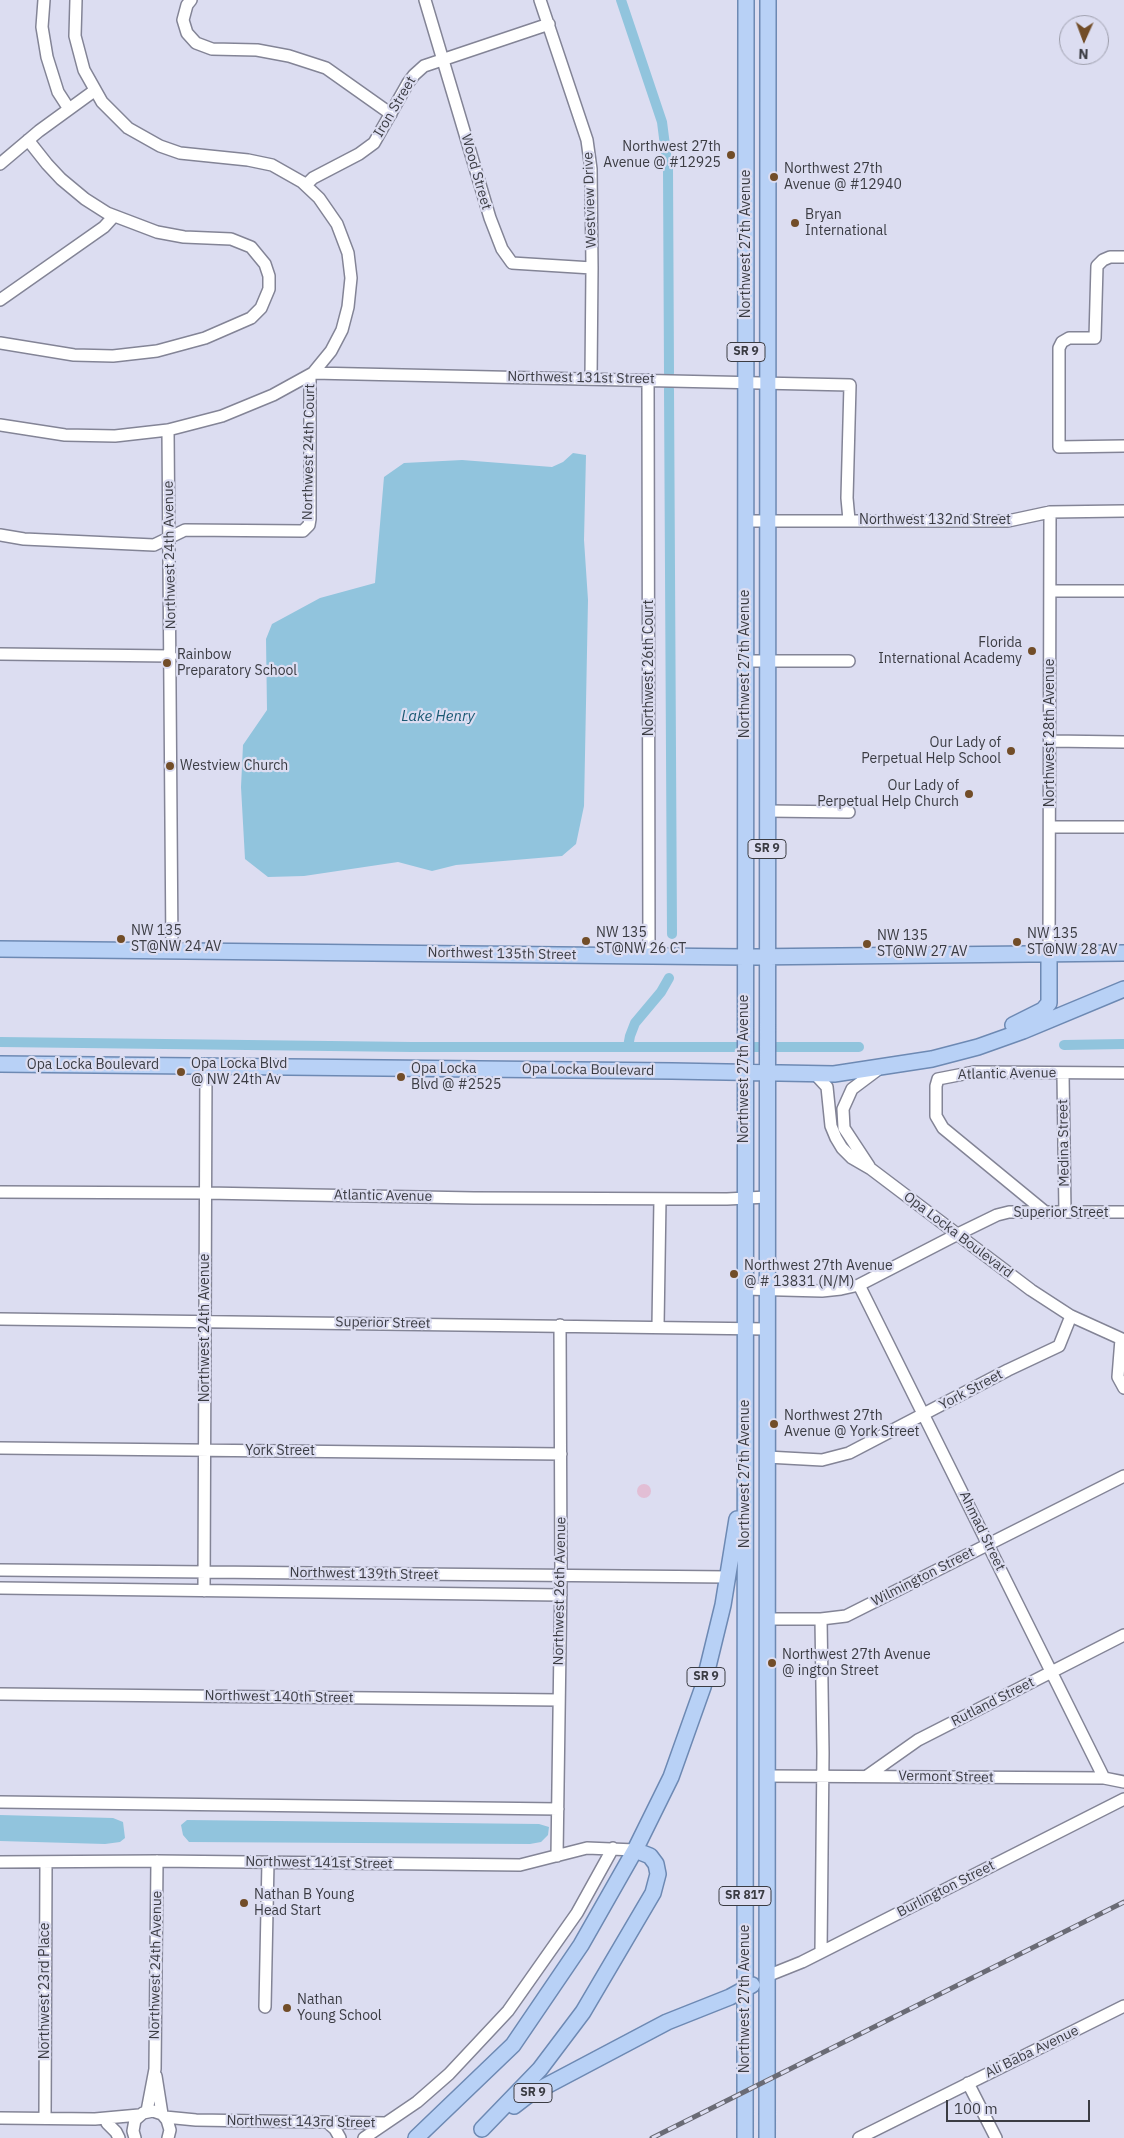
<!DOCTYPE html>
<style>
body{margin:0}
#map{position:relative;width:1124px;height:2138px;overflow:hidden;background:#dcddf1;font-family:"IBM Plex Sans",sans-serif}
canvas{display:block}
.north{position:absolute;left:1059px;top:15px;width:50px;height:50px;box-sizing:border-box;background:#dcddf1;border:1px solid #9c9dab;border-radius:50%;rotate:182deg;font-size:14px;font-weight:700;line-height:20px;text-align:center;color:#3b3c43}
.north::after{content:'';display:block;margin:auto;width:18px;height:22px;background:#724d28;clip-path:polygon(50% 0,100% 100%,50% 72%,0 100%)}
.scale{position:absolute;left:946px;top:2100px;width:144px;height:22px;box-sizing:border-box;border:2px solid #3b3c43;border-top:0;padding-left:6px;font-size:15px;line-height:18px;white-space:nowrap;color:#3b3c43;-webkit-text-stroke:4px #dcddf1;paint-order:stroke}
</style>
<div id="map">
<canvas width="1124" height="2138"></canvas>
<div class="north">N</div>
<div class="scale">100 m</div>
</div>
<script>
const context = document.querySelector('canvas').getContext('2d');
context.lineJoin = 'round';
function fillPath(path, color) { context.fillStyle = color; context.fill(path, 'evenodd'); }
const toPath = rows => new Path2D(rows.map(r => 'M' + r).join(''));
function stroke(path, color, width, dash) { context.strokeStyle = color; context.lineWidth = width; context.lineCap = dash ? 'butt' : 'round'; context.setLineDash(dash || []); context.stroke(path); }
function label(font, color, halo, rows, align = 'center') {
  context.font = font + ' "IBM Plex Sans",sans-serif'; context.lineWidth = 4.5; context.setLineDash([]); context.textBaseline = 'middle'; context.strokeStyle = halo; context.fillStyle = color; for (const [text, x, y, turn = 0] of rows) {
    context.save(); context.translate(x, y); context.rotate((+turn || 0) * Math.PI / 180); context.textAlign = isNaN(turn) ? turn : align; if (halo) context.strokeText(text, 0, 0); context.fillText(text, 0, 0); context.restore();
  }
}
fillPath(toPath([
 '637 1491a7 7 0 1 1 14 0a7 7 0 1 1-14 0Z'
]), '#e2bed5');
fillPath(toPath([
 [573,453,586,455,584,540,588,600,584,806,576,844,562,856,456,865,432,871,398,862,304,876,268,877,245,859,241,787,243,745,267,710,266,639,272,624,320,598,375,583,384,477,404,463,462,460,552,467,563,462],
 [0,1815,113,1818,123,1822,125,1838,120,1842,105,1844,0,1841],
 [187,1820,539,1824,549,1827,548,1835,541,1842,530,1844,189,1842,183,1835,181,1825]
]), '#91c4dd');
stroke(toPath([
 [621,0,662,122,668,169,669,373],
 [669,389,672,934],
 [0,1042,412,1047,859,1047],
 [1064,1045,1124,1044],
 [628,1047,630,1036,635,1023,661,992,669,978]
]), '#91c4dd', 10);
const minor = toPath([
 [44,0,42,27,47,57,58,92,69,109],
 [191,0,187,5,183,20,187,33,196,43,212,49,257,50,289,56,326,68,391,114],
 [425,0,490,218,502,249,512,263,592,268],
 [540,0,587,140,591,169,592,268,591,378],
 [0,164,39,131,94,91],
 [306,185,313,178,359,154,374,143,408,83,414,75,424,66,549,24],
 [1124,257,1110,257,1103,260,1097,266,1095,338,1069,338,1062,342,1059,348,1059,447,1124,446],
 [0,300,104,227,114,216],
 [0,343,74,355,113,356,157,351,205,338,251,318,261,308,269,289,269,276,265,264,251,247,231,239,184,237,157,232,107,213,85,199,61,179,47,164,28,140],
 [313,373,850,385,847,498,849,520],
 [648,380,649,956],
 [0,425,65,435,115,436,168,430,222,416,273,395,313,373,331,351,342,330,348,307,351,278,348,253,337,224,319,198,302,182,272,165,248,160,180,153,160,146,128,128,102,102,84,70,75,36,76,0],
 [168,430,172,951],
 [745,521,1008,521,1050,512,1124,511],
 [0,535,24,539,154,545,185,530,303,531,309,525,310,519,310,375],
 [1051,591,1124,591],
 [0,654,171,656],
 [745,661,849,661],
 [1050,741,1124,742],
 [768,811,849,812],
 [1050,827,1124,827],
 [1049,954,1050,512],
 [815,1074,827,1087,831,1126,836,1138,842,1148,852,1158,871,1169,1031,1290,1071,1316,1124,1340],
 [1063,1074,1065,1212],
 [869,1166,844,1128,843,1109,852,1089,880,1068],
 [0,1192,206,1193,474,1198,727,1199,767,1197],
 [1044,1211,943,1128,936,1116,936,1086,938,1079,974,1072,1124,1073],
 [859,1285,1104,1778],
 [745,1289,822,1291,841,1289,859,1285,956,1235,997,1215,1009,1212,1124,1212],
 [0,1319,767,1329],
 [658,1326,660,1199],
 [1121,1339,1118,1377,1124,1388],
 [0,1448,561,1454],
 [767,1457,822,1460,849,1453,1008,1370,1059,1346,1071,1316],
 [0,1570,728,1577],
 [0,1588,561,1595],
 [204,1591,206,1066],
 [767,1619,821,1619,846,1616,1124,1476],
 [0,1694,559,1700],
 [767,1776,1104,1778,1124,1782],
 [867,1776,918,1740,1124,1635],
 [0,1802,558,1809],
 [557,1856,561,1576,560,1325],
 [0,1862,157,1861,520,1865,587,1848,635,1850],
 [821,1952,823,1753,821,1619],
 [767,1976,802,1962,1124,1799],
 [265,2007,268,1862],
 [156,2076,162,2114],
 [968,2083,996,2138],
 [147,2111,155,2069,157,1861],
 [165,2117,196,2120,385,2123],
 [0,2118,95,2119,139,2115],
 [45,2118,46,1863],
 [327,2122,335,2129,340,2138],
 [107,2123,116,2132,119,2138],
 [135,2138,133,2131,135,2120,143,2113,153,2111,162,2114,167,2120,170,2130,168,2138],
 [364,2138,417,2102,449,2074,508,2011,577,1913,613,1848],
 [859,2138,1124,2006]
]);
const major = toPath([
 [0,949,745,957,1124,953],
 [1013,1025,1043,1010,1049,1003,1049,954],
 [0,1064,672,1071,834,1074,932,1059,978,1047,1023,1031,1124,989],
 [514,2106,527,2096,667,2022,730,1997,752,1985],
 [482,2129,540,2069,583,2012,653,1893,658,1874,656,1864,650,1856,635,1850],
 [416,2138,513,2045,581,1945,635,1850,671,1777,703,1687,723,1605,737,1519],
 [745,2138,746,0],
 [767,2138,768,0]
]);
stroke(minor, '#838496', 14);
stroke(major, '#6d89b3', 18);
stroke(minor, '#fff', 11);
stroke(major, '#b8d1f6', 15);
const rail = toPath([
 [652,2138,1124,1902]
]);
stroke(rail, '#6a6b75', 5);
stroke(rail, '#dcddf1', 3, [9]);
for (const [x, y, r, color] of [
 [731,155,5,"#724d28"],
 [774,177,5,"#724d28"],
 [795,223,5,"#724d28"],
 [1032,651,5,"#724d28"],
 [167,663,5,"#724d28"],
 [1011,751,5,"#724d28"],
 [170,766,5,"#724d28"],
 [969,794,5,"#724d28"],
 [121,939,5,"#724d28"],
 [586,941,5,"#724d28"],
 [1017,942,5,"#724d28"],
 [867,944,5,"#724d28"],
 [181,1072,5,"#724d28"],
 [401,1077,5,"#724d28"],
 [734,1274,5,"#724d28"],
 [774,1424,5,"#724d28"],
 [772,1663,5,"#724d28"],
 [244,1903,5,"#724d28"],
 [287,2008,5,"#724d28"]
]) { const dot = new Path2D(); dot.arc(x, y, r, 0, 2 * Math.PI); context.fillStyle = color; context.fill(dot); stroke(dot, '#dcddf1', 2); }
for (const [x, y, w] of [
 [746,352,38],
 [767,849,38],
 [706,1677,38],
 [745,1896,52],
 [533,2093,38]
]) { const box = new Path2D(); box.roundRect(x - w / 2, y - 9.5, w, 19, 4); context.fillStyle = '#dcddf1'; context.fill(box); stroke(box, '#3b3c43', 1); }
label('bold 12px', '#3b3c43', null, [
 ["SR 9",746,352],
 ["SR 9",767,849],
 ["SR 9",706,1677],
 ["SR 817",745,1896],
 ["SR 9",533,2093]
]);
label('14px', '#3b3c43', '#dcddf1', [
 ["Iron Street",395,107,-59],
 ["Wood Street",476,172,74],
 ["Westview Drive",590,200,-92],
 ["Northwest 27th Avenue",746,244,-90],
 ["Northwest 131st Street",581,378,1],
 ["Northwest 24th Court",309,452,-89],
 ["Northwest 132nd Street",935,520],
 ["Northwest 24th Avenue",170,555,-91],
 ["Northwest 27th Avenue",745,664,-90],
 ["Northwest 26th Court",649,668,-90],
 ["Northwest 28th Avenue",1050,733,-90],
 ["Northwest 135th Street",502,954,1],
 ["Opa Locka Boulevard",93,1065],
 ["Northwest 27th Avenue",744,1069,-90],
 ["Opa Locka Boulevard",588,1070,1],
 ["Atlantic Avenue",1007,1074,-1],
 ["Medina Street",1064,1143,-91],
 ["Atlantic Avenue",383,1196,1],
 ["Superior Street",1061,1213],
 ["Opa Locka Boulevard",958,1235,37],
 ["Superior Street",383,1323,1],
 ["Northwest 24th Avenue",205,1328,-90],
 ["York Street",971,1390,-28],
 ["York Street",280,1451],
 ["Northwest 27th Avenue",745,1474,-90],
 ["Ahmad Street",982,1531,64],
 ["Northwest 139th Street",364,1574,1],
 ["Wilmington Street",923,1577,-27],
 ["Northwest 26th Avenue",560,1591,-89],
 ["Northwest 140th Street",279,1697,1],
 ["Rutland Street",993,1702,-27],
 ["Vermont Street",946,1777,1],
 ["Northwest 141st Street",319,1863,1],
 ["Burlington Street",946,1889,-27],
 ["Northwest 24th Avenue",156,1965,-89],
 ["Northwest 23rd Place",45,1991,-90],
 ["Northwest 27th Avenue",745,1999,-90],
 ["Ali Baba Avenue",1032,2052,-26],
 ["Northwest 143rd Street",301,2122,1]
]);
label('14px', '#3b3c43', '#dcddf1', [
 ["Northwest 27th",721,147,"right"],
 ["Avenue @ #12925",721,163,"right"],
 ["Northwest 27th",784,169],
 ["Avenue @ #12940",784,185],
 ["Bryan",805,215],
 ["International",805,231],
 ["Florida",1022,643,"right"],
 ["International Academy",1022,659,"right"],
 ["Rainbow",177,655],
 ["Preparatory School",177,671],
 ["Our Lady of",1001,743,"right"],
 ["Perpetual Help School",1001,759,"right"],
 ["Westview Church",180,766],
 ["Our Lady of",959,786,"right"],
 ["Perpetual Help Church",959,802,"right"],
 ["NW 135",131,931],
 ["ST@NW 24 AV",131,947],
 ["NW 135",596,933],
 ["ST@NW 26 CT",596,949],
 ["NW 135",1027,934],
 ["ST@NW 28 AV",1027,950],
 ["NW 135",877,936],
 ["ST@NW 27 AV",877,952],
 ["Opa Locka Blvd",191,1064],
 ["@ NW 24th Av",191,1080],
 ["Opa Locka",411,1069],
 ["Blvd @ #2525",411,1085],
 ["Northwest 27th Avenue",744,1266],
 ["@ # 13831 (N/M)",744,1282],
 ["Northwest 27th",784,1416],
 ["Avenue @ York Street",784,1432],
 ["Northwest 27th Avenue",782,1655],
 ["@ ington Street",782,1671],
 ["Nathan B Young",254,1895],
 ["Head Start",254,1911],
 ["Nathan",297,2000],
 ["Young School",297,2016]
], 'left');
label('italic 15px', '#1a5973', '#dcddf1', [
 ["Lake Henry",438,717]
]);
</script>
